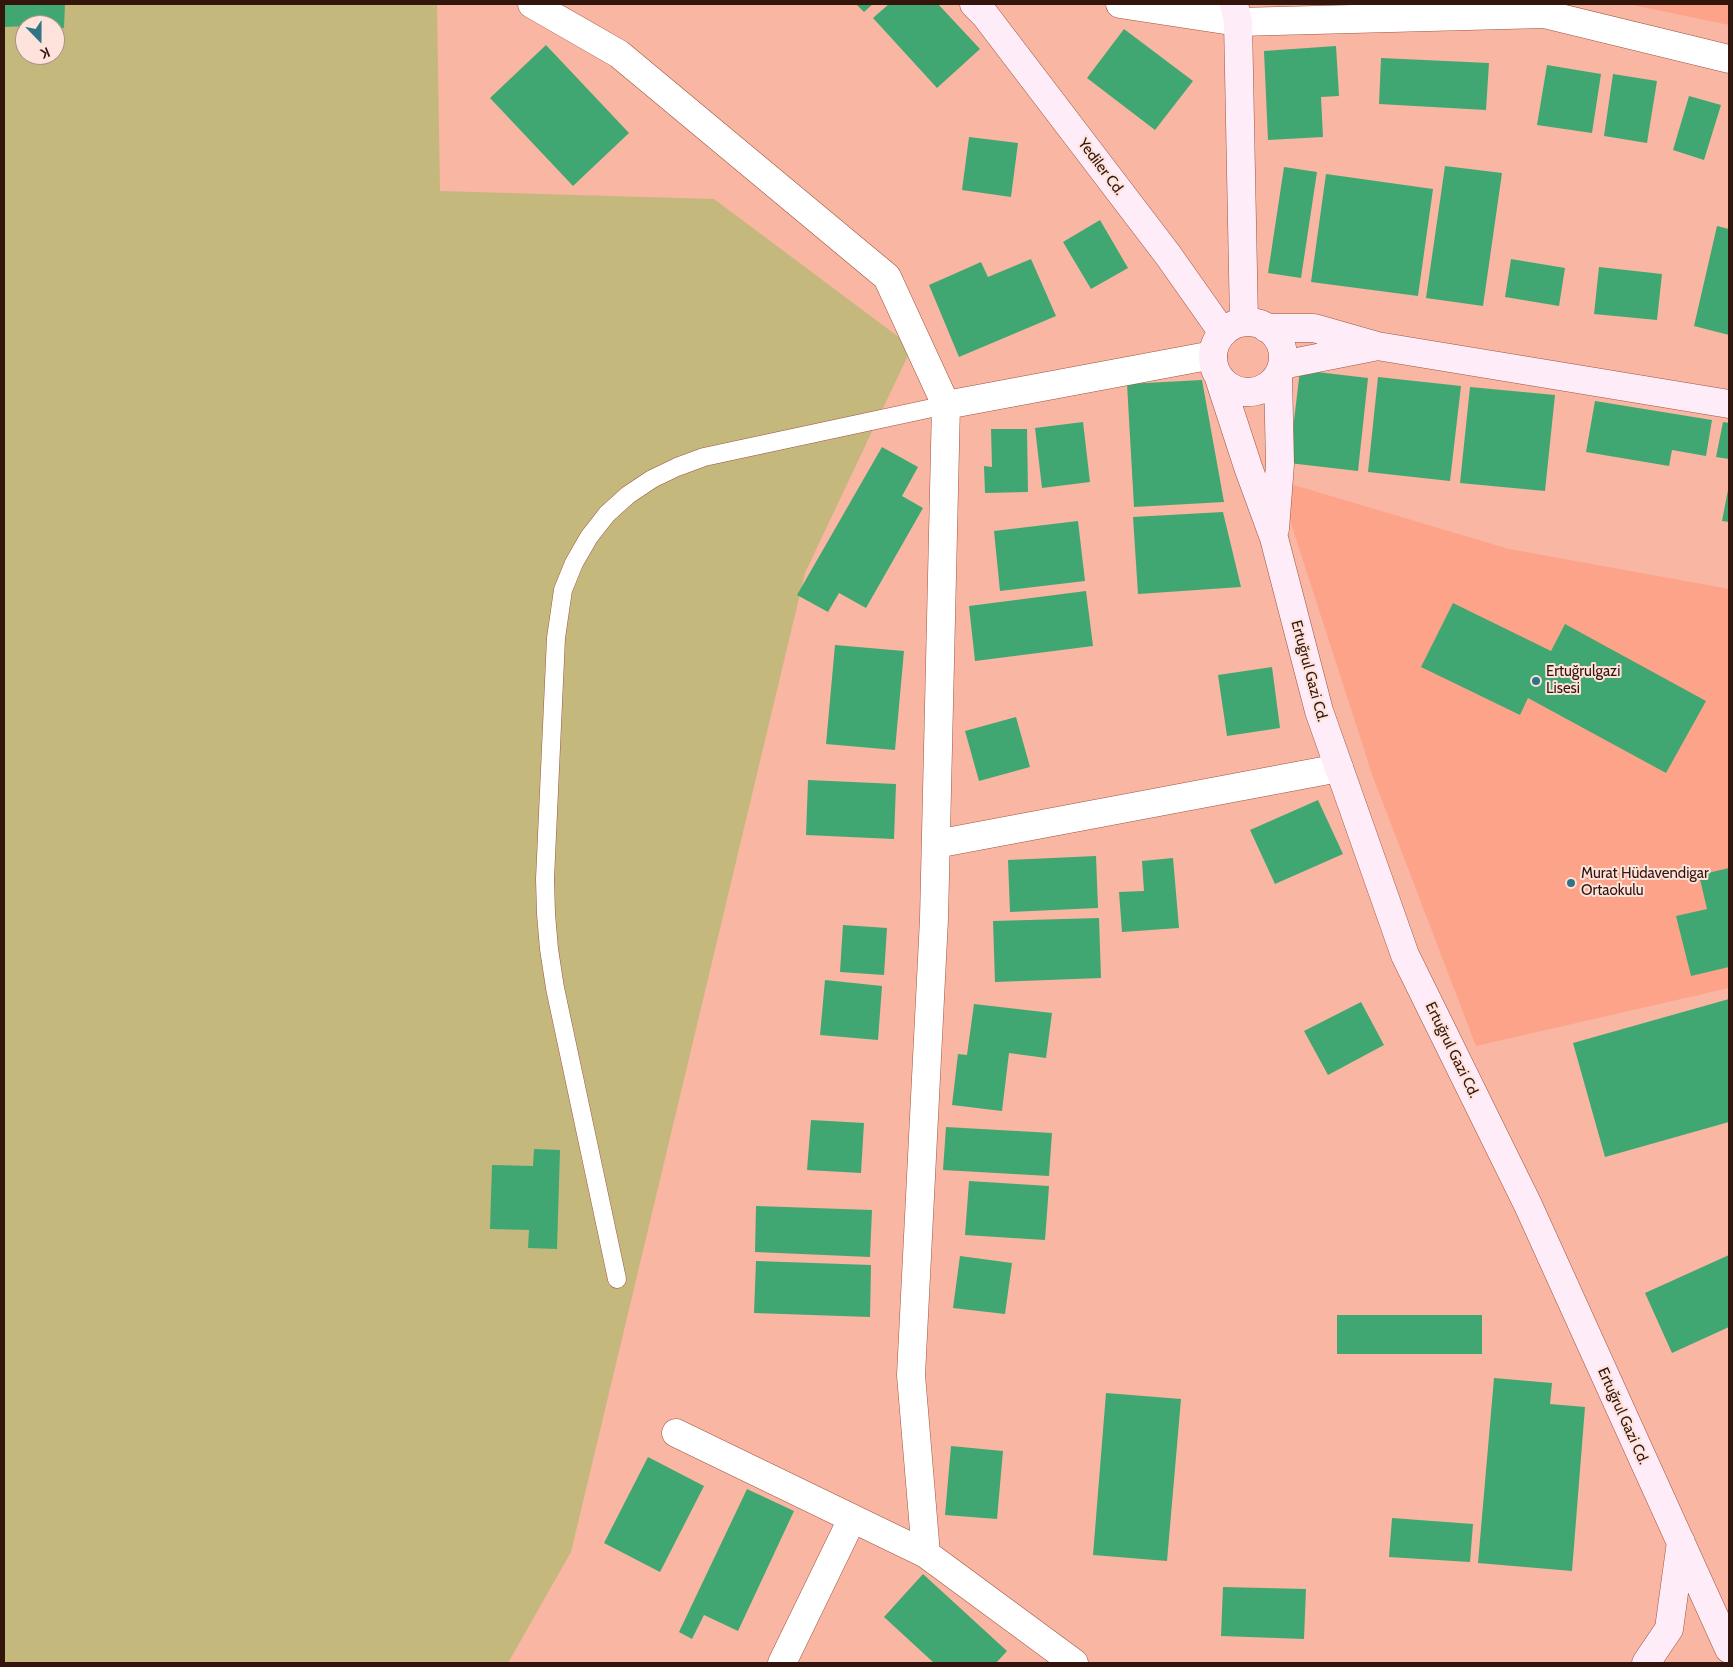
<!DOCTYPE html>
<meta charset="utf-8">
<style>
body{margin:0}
#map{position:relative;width:1733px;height:1667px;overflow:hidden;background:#f9b6a3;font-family:Cabin,sans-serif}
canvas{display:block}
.frame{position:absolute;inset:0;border:5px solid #33150c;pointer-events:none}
.north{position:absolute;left:15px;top:15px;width:50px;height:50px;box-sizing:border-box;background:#fde3db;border:1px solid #ac9188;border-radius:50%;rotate:158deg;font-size:14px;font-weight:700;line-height:20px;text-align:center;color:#33150c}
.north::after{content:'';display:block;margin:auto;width:18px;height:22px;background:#317485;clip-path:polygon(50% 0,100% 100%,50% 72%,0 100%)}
</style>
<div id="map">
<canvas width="1733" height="1667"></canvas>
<div class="frame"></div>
<div class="north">K</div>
</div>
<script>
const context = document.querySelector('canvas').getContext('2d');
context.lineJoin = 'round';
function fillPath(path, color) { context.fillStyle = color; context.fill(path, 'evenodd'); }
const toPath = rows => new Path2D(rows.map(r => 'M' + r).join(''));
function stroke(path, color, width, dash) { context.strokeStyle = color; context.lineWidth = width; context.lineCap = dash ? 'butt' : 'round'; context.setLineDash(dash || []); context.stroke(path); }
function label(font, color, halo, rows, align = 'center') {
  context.font = font + ' Cabin,sans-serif'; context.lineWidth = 4; context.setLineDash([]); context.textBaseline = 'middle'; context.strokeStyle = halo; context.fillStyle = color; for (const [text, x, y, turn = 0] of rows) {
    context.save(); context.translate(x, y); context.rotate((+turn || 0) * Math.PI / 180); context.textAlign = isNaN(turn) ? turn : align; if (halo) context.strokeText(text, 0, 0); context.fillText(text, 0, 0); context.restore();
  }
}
fillPath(toPath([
 [1628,4,1729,4,1729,25],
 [1277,480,1509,549,1729,589,1729,988,1476,1046,1373,777]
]), '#fda389');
fillPath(toPath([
 [4,4,437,4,440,191,714,199,912,347,805,573,571,1552,508,1663,4,1663],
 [25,25,55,25,55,55,25,55]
]), '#c5b87d');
fillPath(toPath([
 [4,4,65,4,64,28,55,28,55,25,4,27],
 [856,4,873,4,864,12],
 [889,4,938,4,980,49,937,88,873,18],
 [1124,29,1193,81,1155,130,1087,78],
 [546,45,629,133,573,186,490,98],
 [1336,46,1339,96,1321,97,1323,137,1268,140,1264,51],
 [1381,58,1489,63,1486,110,1379,104],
 [1547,65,1601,74,1592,133,1537,125],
 [1613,74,1657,81,1647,143,1604,136],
 [1689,96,1721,105,1704,160,1673,150],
 [969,137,1018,143,1011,197,962,190],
 [1445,166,1502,173,1483,306,1426,298],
 [1284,167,1317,172,1301,278,1268,273],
 [1326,174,1433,189,1418,296,1311,282],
 [1100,220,1128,268,1091,289,1063,242],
 [1717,226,1729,229,1729,335,1694,326],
 [1031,259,1056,316,959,357,929,285,981,262,988,277],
 [1511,259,1565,268,1559,306,1505,297],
 [1599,267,1662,274,1657,320,1594,314],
 [1300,370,1368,378,1358,471,1289,463],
 [1378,377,1461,386,1450,481,1368,472],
 [1202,380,1224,502,1134,507,1127,384],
 [1470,387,1555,395,1545,491,1460,483],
 [1595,401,1712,420,1706,456,1672,450,1669,466,1586,452],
 [1083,422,1090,482,1042,488,1035,428],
 [1723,422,1729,423,1729,459,1716,457],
 [991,429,1027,429,1028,492,985,493,984,466,992,467],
 [882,447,918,467,902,496,923,508,866,608,839,593,828,612,797,595],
 [1728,490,1729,490,1729,522,1722,521],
 [1223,512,1241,587,1138,594,1133,517],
 [1078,521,1085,581,1000,591,994,531],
 [1086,591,1093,646,975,661,969,606],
 [1453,603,1551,651,1565,624,1706,701,1666,773,1528,698,1520,715,1421,667],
 [835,645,904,651,895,750,826,744],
 [1272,667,1280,728,1227,736,1218,675],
 [1016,717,1030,767,979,781,965,731],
 [808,780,896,784,894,839,806,835],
 [1318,800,1343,854,1275,884,1250,830],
 [1096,856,1098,908,1010,912,1008,860],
 [1173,858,1179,928,1122,932,1119,892,1144,891,1142,861],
 [1729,868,1729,967,1691,976,1676,916,1707,909,1699,875],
 [1099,918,1101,978,995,982,993,921],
 [843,925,887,928,884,975,840,972],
 [825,980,882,986,878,1040,820,1035],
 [1729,999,1729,1122,1605,1157,1573,1043],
 [1361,1002,1384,1045,1328,1075,1304,1031],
 [974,1004,1052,1013,1046,1058,1009,1053,1002,1111,952,1105,958,1054,967,1055],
 [811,1120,864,1123,861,1173,807,1170],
 [946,1127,1052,1133,1049,1176,943,1170],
 [534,1149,560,1150,557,1249,528,1248,529,1230,490,1229,492,1165,533,1166],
 [969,1181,1049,1186,1045,1240,965,1235],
 [756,1206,872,1210,870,1257,755,1252],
 [1729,1255,1729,1327,1672,1353,1645,1293],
 [960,1256,1012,1263,1005,1314,953,1308],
 [756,1261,871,1265,870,1317,754,1313],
 [1337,1315,1482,1315,1482,1354,1337,1354],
 [1494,1378,1552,1383,1550,1404,1585,1407,1572,1571,1478,1563],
 [1106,1393,1181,1399,1167,1561,1093,1555],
 [951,1446,1003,1451,997,1519,945,1515],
 [648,1457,704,1486,660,1572,604,1543],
 [747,1489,794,1511,738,1631,704,1615,692,1639,679,1632],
 [1392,1518,1473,1524,1470,1562,1389,1557],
 [923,1574,1007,1651,996,1663,934,1663,884,1617],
 [1223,1587,1306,1589,1304,1639,1221,1636]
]), '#41a772');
const lane = toPath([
 [617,1279,555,988,549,949,546,914,545,879,556,638,563,590,574,563,589,537,607,514,628,495,652,479,677,467,704,457,946,405]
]);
const street = toPath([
 [532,4,619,54,887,277,946,405,934,919,911,1375,926,1554],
 [1120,4,1238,22,1544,14,1729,59],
 [946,405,1213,355],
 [936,844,1339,768],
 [676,1433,926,1554,1074,1663],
 [782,1663,852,1519]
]);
const secondary = toPath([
 [974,4,985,15,1168,255,1223,333],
 [1234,4,1238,22,1244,322],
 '1213 357a35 35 0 1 1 70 0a35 35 0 1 1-70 0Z',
 [1266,328,1314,328,1377,346,1729,404],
 [1282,365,1373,347],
 [1219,378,1248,467,1274,538,1319,711,1405,955,1528,1205,1729,1649],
 [1275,529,1280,464,1278,375],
 [1646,1663,1669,1629,1681,1542]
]);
stroke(lane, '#9e543e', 19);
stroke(street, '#9e543e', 29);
stroke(secondary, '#9e543e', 29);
stroke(lane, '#fff', 18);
stroke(street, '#fff', 28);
stroke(secondary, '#feecf9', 28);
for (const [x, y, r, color] of [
 [1536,681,5,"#317485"],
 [1571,883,5,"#317485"]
]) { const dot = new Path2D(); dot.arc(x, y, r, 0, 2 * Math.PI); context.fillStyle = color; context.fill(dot); stroke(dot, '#fde3db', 2); }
label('15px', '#33150c', '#fde3db', [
 ["Yediler Cd.",1101,167,53],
 ["Ertuğrul Gazi Cd.",1309,671,75],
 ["Ertuğrul Gazi Cd.",1452,1050,64],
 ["Ertuğrul Gazi Cd.",1623,1416,66]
]);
label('15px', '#33150c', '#fde3db', [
 ["Ertuğrulgazi",1546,672],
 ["Lisesi",1546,689],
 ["Murat Hüdavendigar",1581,874],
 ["Ortaokulu",1581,891]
], 'left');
</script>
